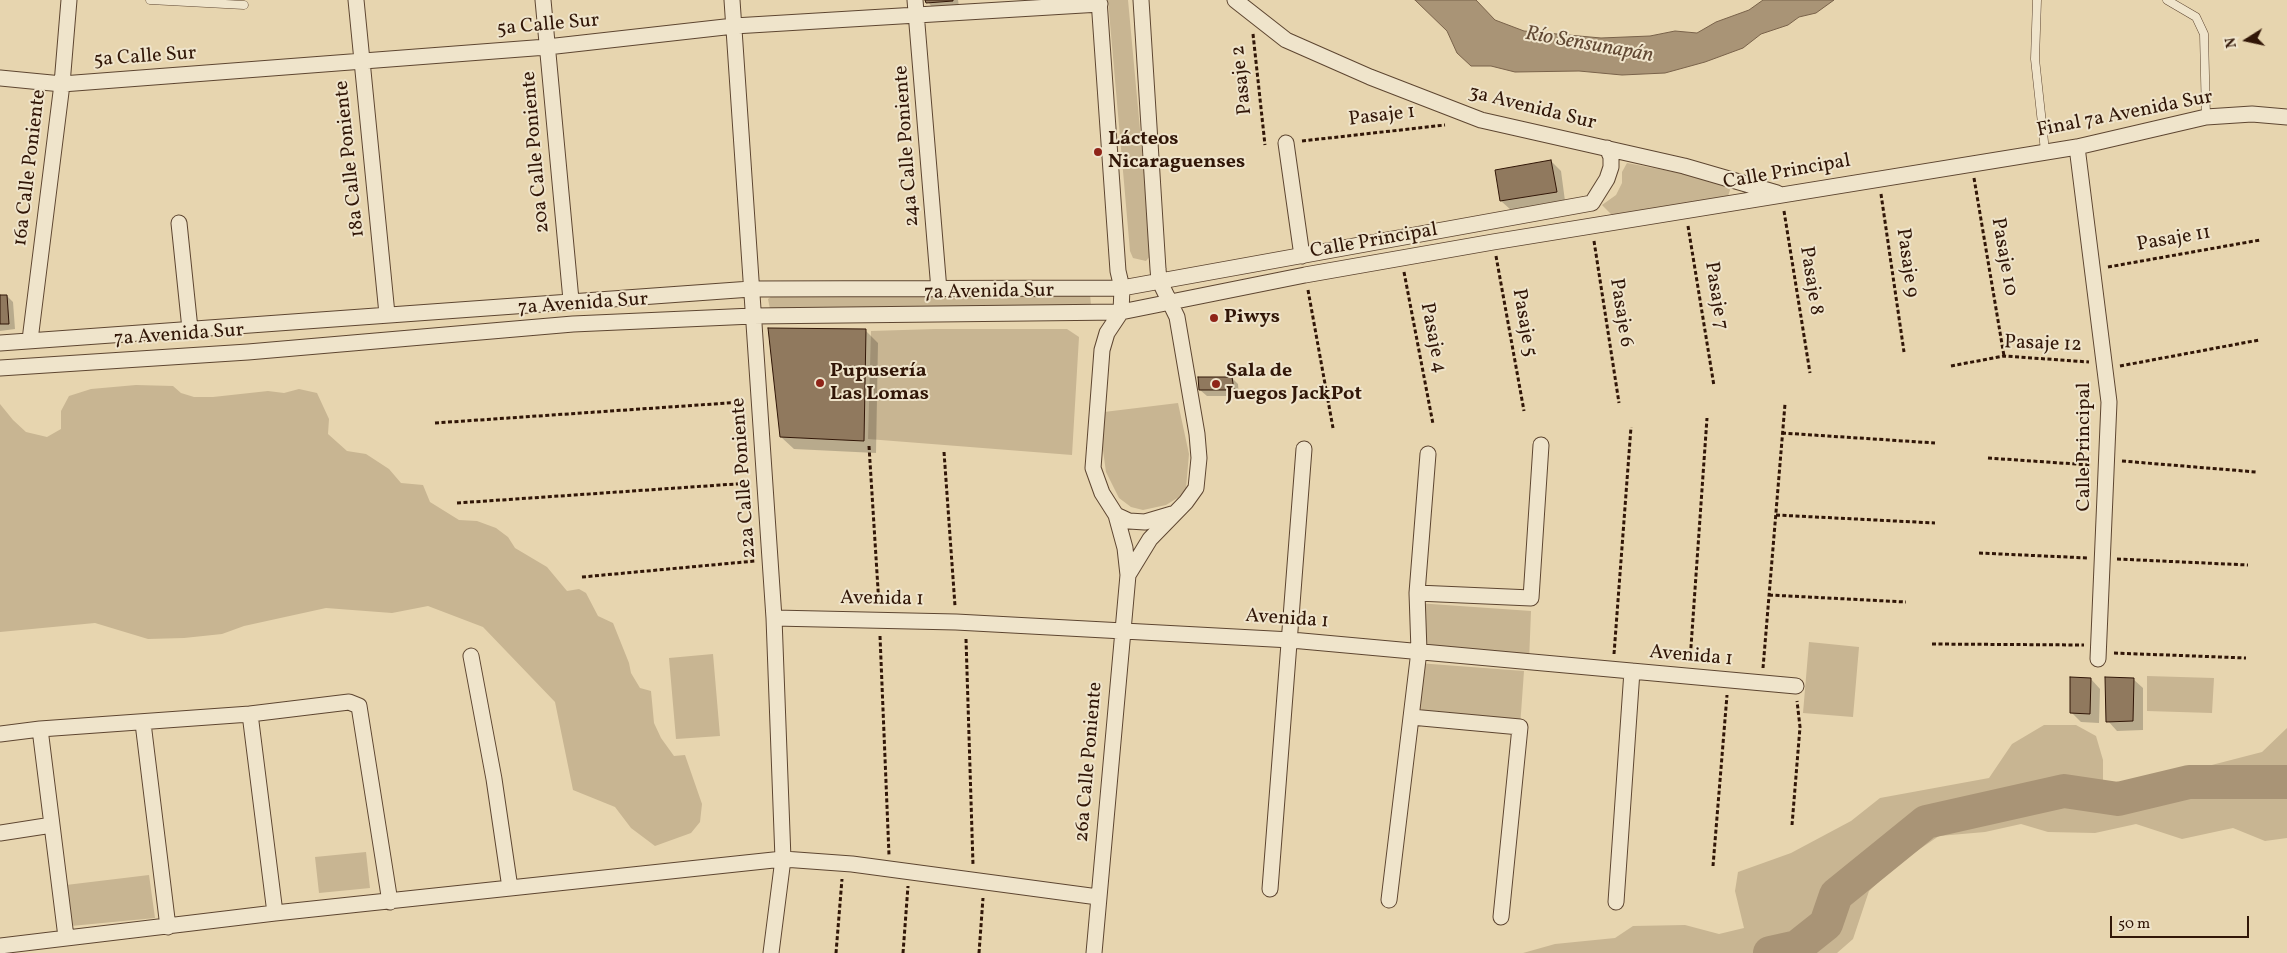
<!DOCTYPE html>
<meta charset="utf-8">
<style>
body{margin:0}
#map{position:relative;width:2287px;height:953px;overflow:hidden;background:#e7d5af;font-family:Vollkorn,serif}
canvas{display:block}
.north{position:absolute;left:2222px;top:15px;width:50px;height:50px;-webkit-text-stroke:4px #efe4cb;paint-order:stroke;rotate:260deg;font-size:14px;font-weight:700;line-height:20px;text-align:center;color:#311607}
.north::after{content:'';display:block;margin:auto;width:18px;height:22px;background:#311607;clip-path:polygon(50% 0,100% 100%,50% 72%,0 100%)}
.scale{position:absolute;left:2110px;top:916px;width:139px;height:22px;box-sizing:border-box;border:2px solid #311607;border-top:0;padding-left:6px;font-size:15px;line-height:18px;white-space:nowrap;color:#311607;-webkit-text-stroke:4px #efe4cb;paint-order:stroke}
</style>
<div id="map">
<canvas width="2287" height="953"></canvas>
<div class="north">N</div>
<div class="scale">50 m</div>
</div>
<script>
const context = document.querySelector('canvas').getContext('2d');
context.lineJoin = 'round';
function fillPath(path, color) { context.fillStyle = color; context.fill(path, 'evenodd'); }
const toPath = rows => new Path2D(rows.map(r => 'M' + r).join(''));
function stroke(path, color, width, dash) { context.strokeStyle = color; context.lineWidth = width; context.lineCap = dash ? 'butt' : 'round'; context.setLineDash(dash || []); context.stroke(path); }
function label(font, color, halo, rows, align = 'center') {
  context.font = font + ' Vollkorn,serif'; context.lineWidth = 4; context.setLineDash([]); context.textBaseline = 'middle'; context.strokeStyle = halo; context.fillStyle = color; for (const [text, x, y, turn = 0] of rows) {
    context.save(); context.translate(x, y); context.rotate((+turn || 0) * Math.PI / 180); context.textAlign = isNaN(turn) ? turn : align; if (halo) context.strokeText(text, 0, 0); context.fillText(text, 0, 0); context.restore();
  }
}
fillPath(toPath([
 [1108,0,1128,0,1151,248,1151,255,1146,261,1133,258,1130,251],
 [1627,163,1727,182,1730,190,1728,196,1722,199,1615,218,1602,205,1616,195,1622,183,1622,172],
 [1090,294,1091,305,770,309,768,299,772,296],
 [935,329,1067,329,1079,337,1072,455,868,439,871,331],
 [136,385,173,386,181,393,194,397,213,397,268,391,284,393,299,389,317,393,329,419,328,434,347,451,366,454,389,469,401,483,423,485,430,502,459,520,477,521,496,528,508,537,515,548,547,567,567,591,579,589,586,593,598,616,613,623,629,663,631,673,640,688,651,691,654,723,661,738,674,756,685,755,702,804,700,822,691,833,655,846,631,828,615,807,573,790,555,702,483,627,428,606,392,613,326,608,244,626,222,634,184,638,148,639,95,623,0,632,0,404,13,420,26,432,47,437,61,429,61,411,69,396,91,389],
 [1178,403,1189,454,1186,488,1179,497,1166,505,1143,510,1131,507,1119,498,1106,472,1102,443,1104,412],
 [1417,603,1531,611,1529,662,1419,651],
 [1809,642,1859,647,1853,717,1803,713],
 [713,654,720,736,676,739,669,658],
 [1418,663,1524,671,1520,727,1411,717],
 [2147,676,2214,678,2212,713,2147,711],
 [2044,725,2076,725,2096,736,2103,760,2103,780,2119,789,2262,752,2287,728,2287,838,2265,841,2233,828,2182,839,2136,824,2095,833,2048,832,2021,824,1985,832,1939,836,1899,863,1869,891,1853,939,1837,953,1523,953,1555,944,1615,938,1633,926,1685,925,1719,934,1744,928,1735,891,1738,872,1791,853,1851,821,1880,798,1989,778,2012,744],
 [366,852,370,888,319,893,315,857],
 [149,875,155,918,71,926,66,885]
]), '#c8b592');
const water = toPath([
 [1415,0,1476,0,1495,20,1524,31,1601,38,1650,36,1675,31,1697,33,1716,22,1749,10,1763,0,1834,0,1816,13,1799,17,1788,25,1761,34,1743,48,1705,62,1665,73,1622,75,1579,71,1515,72,1491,66,1471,66,1457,53,1447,31,1415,0]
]);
fillPath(water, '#a99476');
stroke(water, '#79624a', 1);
fillPath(toPath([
 [927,0,958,0,959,6,933,9],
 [1551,161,1561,171,1565,201,1511,210,1501,201],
 [7,296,13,302,15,329,0,331,0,297],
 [865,330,878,343,876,453,794,449,781,437],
 [1232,378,1238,384,1239,396,1207,396,1200,390],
 [2091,679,2100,689,2099,723,2081,722,2071,712],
 [2133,679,2143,688,2143,730,2117,731,2108,721]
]), '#0003');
stroke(toPath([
 [1770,953,1797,947,1826,924,1836,895,1926,822,2064,791,2118,799,2189,782,2287,782]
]), '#a99476', 34);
const building = toPath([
 [925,0,953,0,953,1,926,3,925,0],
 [1551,160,1557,192,1500,201,1495,170,1551,160],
 [0,295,7,295,9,324,0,324,0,295],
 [768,328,866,329,864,441,780,437,768,328],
 [1198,377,1232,377,1234,390,1199,390,1198,377],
 [2070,677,2091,678,2090,714,2070,713,2070,677],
 [2105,677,2134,678,2133,721,2106,722,2105,677]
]);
fillPath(building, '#90795e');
stroke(building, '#311607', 1);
const lane = toPath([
 [150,0,244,5],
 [2037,0,2035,59,2045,151],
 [2167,0,2196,17,2204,34,2206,117]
]);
const street = toPath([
 [356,0,387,314],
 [543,0,571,300],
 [732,0,774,618,783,859,771,953],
 [915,0,939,290],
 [1235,0,1286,40,1370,77,1481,120,1684,166,1777,193],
 [0,78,62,84,547,47,734,26,1100,4],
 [1286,143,1302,256],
 [2077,147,2109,402,2098,659],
 [1592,203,1607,179,1611,167,1611,157,1607,148],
 [179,223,190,329],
 [30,340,62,84,69,0],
 [0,343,751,289,1122,288,1592,203],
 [0,368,248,352,573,324,753,316,1121,312,1305,275,1493,242,2077,147,2206,117,2252,114,2287,117],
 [1116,515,1129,521,1145,522,1172,514],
 [1128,575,1150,539,1186,502,1196,488,1199,458,1197,434,1177,317,1159,280,1158,269,1141,0],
 [1417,593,1531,598,1541,445],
 [774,618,956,622,1291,640,1796,686],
 [471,656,494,779,510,888],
 [250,714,275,913],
 [1411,717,1520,727,1501,917],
 [143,723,168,927],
 [40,729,66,937],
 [0,734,40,729,250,714,349,702,359,706,390,902],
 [0,833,52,825],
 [1270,889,1304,449],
 [1389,900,1419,651,1417,593,1428,454],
 [1616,902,1632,671],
 [0,946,275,913,783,859,852,864,1098,897],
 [1094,953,1128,575,1125,548,1116,515,1102,493,1093,468,1102,350,1107,333,1121,312,1122,288,1118,271,1099,0]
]);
stroke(lane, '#5e4631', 9);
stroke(street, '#5e4631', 17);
stroke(toPath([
 [1253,34,1265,145],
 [1302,141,1445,125],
 [1974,178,2004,356],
 [1881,194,1904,352],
 [1784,211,1810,373],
 [1688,226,1714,386],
 [1594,241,1619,403],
 [1496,256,1524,411],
 [2108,267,2260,240],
 [1404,272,1433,424],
 [1308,290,1333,428],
 [1951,366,2004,356,2089,362],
 [2120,366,2259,340],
 [435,423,743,402],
 [1782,433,1935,443],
 [869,446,879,605],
 [944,452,955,606],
 [1988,458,2090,465],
 [2122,461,2256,472],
 [457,503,750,483],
 [1776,515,1935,523],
 [1979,553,2088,558],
 [2117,559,2248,565],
 [582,577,755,561],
 [1769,595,1906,602],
 [880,636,889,855],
 [966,639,973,865],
 [1932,644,2084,645],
 [2114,653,2246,658],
 [1614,654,1631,427],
 [1690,661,1707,418],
 [1763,668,1785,404],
 [1792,825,1800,727,1797,701],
 [1713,866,1727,695],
 [836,953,842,879],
 [903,953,908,886],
 [979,953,983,898]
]), '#311607', 3, [4, 2.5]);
stroke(lane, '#efe4cb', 8);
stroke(street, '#efe4cb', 15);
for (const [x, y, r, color] of [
 [1098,152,5,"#8f2418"],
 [1214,318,5,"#8f2418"],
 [820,383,5,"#8f2418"],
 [1216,384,5,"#8f2418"]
]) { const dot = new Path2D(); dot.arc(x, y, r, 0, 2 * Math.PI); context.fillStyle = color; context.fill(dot); stroke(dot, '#efe4cb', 2); }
label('20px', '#311607', '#efe4cb', [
 ["5a Calle Sur",548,26,-5],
 ["5a Calle Sur",145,58,-4],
 ["Pasaje 2",1243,80,-96],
 ["3a Avenida Sur",1532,109,14],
 ["Final 7a Avenida Sur",2125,115,-11],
 ["Pasaje 1",1382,117,-7],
 ["24a Calle Poniente",908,146,-94],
 ["20a Calle Poniente",537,152,-95],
 ["18a Calle Poniente",351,159,-96],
 ["16a Calle Poniente",31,168,-83],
 ["Calle Principal",1787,173,-10],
 ["Pasaje 11",2174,240,-10],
 ["Calle Principal",1374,242,-10],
 ["Pasaje 10",2003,257,80],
 ["Pasaje 9",1906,263,82],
 ["Pasaje 8",1810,281,81],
 ["7a Avenida Sur",989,293,-1],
 ["Pasaje 7",1715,296,81],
 ["7a Avenida Sur",583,305,-4],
 ["Pasaje 6",1620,313,81],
 ["Pasaje 5",1523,323,80],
 ["7a Avenida Sur",179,336,-4],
 ["Pasaje 4",1432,338,79],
 ["Pasaje 12",2043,345,2],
 ["Calle Principal",2085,447,-90],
 ["22a Calle Poniente",745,478,-94],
 ["Avenida 1",882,600,1],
 ["Avenida 1",1287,620,4],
 ["Avenida 1",1691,657,5],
 ["26a Calle Poniente",1090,762,-85]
]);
label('bold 20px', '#311607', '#efe4cb', [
 ["Lácteos",1108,140],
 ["Nicaraguenses",1108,163],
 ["Piwys",1224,318],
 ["Pupusería",830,372],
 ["Las Lomas",830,395],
 ["Sala de",1226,372],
 ["Juegos JackPot",1226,395]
], 'left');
label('italic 21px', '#614833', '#efe4cb', [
 ["Río Sensunapán",1589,46,10]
]);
</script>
